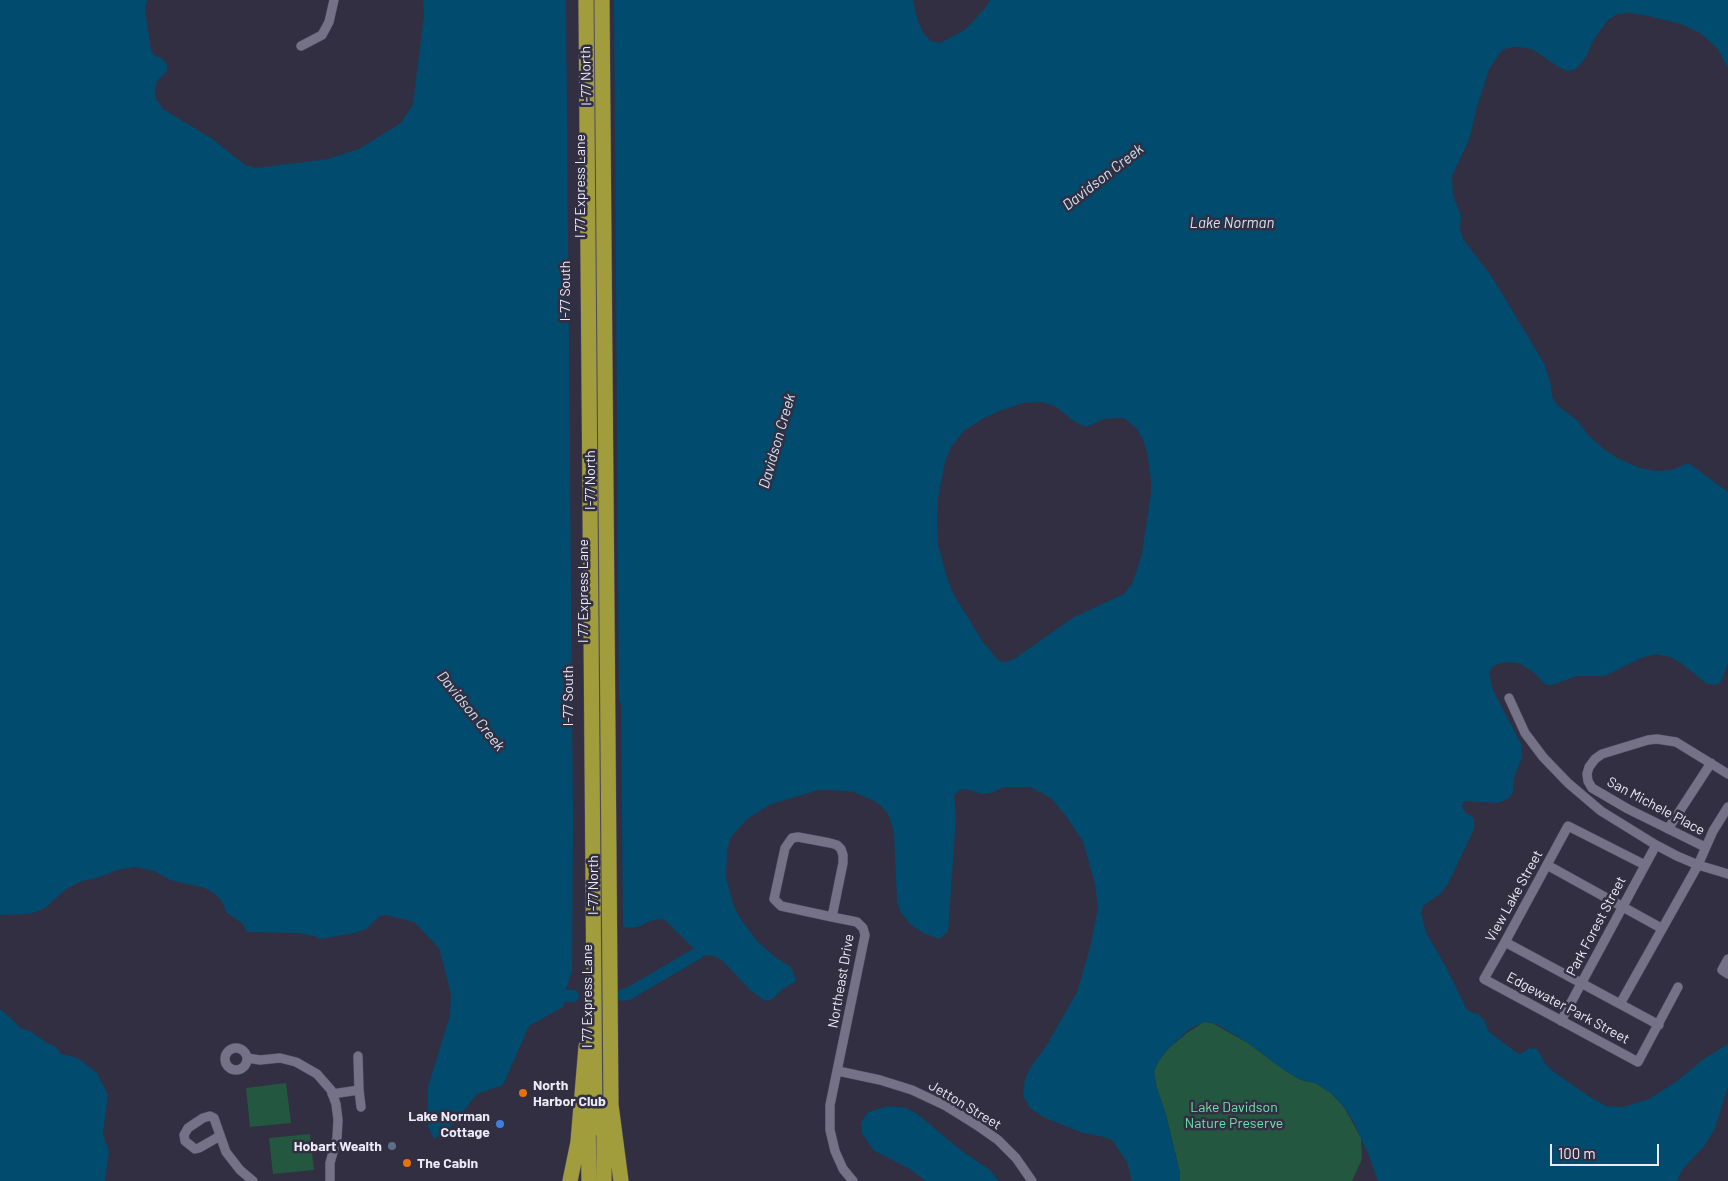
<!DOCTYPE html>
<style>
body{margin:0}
#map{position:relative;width:1728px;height:1181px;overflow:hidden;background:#322f42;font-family:Barlow,sans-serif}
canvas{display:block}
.scale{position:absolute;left:1550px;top:1144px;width:109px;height:22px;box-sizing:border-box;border:2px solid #eceaf7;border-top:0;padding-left:6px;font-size:15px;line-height:18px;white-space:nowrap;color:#eceaf7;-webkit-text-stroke:4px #322f42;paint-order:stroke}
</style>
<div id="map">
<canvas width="1728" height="1181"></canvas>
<div class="scale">100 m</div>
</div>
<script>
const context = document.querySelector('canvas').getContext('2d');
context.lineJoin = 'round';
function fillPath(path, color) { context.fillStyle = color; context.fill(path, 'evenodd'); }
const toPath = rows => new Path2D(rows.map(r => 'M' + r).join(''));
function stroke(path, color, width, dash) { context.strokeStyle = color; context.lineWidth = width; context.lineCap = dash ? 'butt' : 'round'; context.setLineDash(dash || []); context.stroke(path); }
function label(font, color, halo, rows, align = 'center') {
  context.font = font + ' Barlow,sans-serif'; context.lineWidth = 5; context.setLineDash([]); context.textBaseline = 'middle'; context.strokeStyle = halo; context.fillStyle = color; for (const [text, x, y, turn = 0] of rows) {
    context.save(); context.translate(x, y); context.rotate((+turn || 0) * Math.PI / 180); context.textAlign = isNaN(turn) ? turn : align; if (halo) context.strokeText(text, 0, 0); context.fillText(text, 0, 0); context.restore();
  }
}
fillPath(toPath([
 [1204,1022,1212,1023,1248,1043,1287,1072,1301,1080,1315,1083,1331,1093,1344,1107,1361,1138,1362,1159,1352,1181,1180,1181,1180,1173,1166,1115,1156,1085,1154,1071,1159,1060,1169,1048,1187,1033],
 [286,1083,291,1123,250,1127,246,1088],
 [310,1134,314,1170,273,1174,269,1138]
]), '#23573f');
fillPath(toPath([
 [0,0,148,0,146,4,145,10,151,50,155,56,162,58,167,65,167,71,157,81,155,91,156,99,163,109,211,138,245,165,256,168,328,159,359,149,401,123,413,104,424,15,423,0,566,0,573,821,572,971,566,989,567,996,563,1007,529,1026,503,1085,477,1094,450,1128,434,1139,428,1126,428,1087,450,1015,451,994,439,948,414,922,386,915,380,916,366,929,355,933,320,939,314,936,297,933,247,932,242,923,227,913,221,900,215,894,205,888,170,880,154,871,136,867,117,870,100,877,82,881,66,889,45,908,30,914,0,915],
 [614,0,913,0,918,22,924,34,931,41,940,43,965,30,986,7,990,0,1728,0,1728,68,1717,48,1700,33,1681,24,1648,16,1629,13,1617,14,1607,21,1593,41,1586,57,1576,69,1568,71,1560,68,1532,49,1518,47,1508,48,1502,50,1489,69,1477,107,1469,140,1452,176,1453,196,1461,215,1460,229,1463,239,1492,277,1545,365,1551,386,1552,396,1557,405,1577,420,1588,435,1605,450,1619,459,1640,468,1655,471,1672,470,1685,464,1690,464,1728,492,1728,662,1723,677,1720,683,1715,685,1707,684,1681,663,1670,657,1656,654,1641,658,1605,676,1577,676,1552,685,1546,685,1532,671,1518,663,1507,662,1498,664,1492,667,1489,673,1493,690,1521,744,1522,758,1514,777,1513,792,1509,798,1499,803,1464,801,1462,806,1463,809,1466,813,1474,818,1474,829,1448,884,1441,893,1423,906,1421,912,1426,933,1445,965,1467,1010,1473,1013,1478,1014,1484,1020,1489,1032,1517,1053,1520,1054,1530,1048,1537,1049,1546,1065,1554,1072,1590,1097,1606,1106,1623,1107,1649,1099,1677,1081,1705,1058,1728,1044,1728,1086,1715,1128,1705,1145,1682,1170,1677,1181,1378,1181,1369,1156,1354,1123,1344,1107,1331,1093,1315,1083,1301,1080,1287,1072,1248,1043,1220,1026,1212,1023,1204,1022,1191,1028,1169,1048,1159,1060,1154,1071,1156,1085,1166,1115,1180,1173,1180,1181,1132,1181,1127,1162,1112,1140,1104,1137,1083,1133,1045,1118,1031,1109,1023,1096,1025,1079,1032,1065,1045,1048,1077,992,1090,948,1098,908,1095,884,1083,842,1068,819,1052,799,1031,787,1004,787,991,793,981,794,967,789,960,790,954,795,956,817,948,932,939,939,923,933,910,924,900,911,897,901,894,832,889,816,884,809,876,802,854,792,832,790,819,790,771,804,747,819,731,837,727,851,726,877,734,907,742,921,757,941,775,957,791,967,795,977,795,982,782,989,773,999,765,1001,750,990,723,961,714,956,700,955,665,920,660,919,650,921,638,927,626,928,623,926,621,704,619,701],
 [1041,402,1055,406,1075,422,1084,426,1089,426,1104,419,1115,418,1124,418,1137,429,1143,440,1147,452,1151,480,1151,493,1142,553,1133,582,1124,594,1074,617,1014,659,1006,662,999,661,983,642,953,593,947,578,938,544,937,522,938,498,945,462,951,447,964,431,984,418,1002,410,1023,403],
 [0,1009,14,1021,20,1028,30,1031,47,1043,55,1046,61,1054,78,1058,97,1073,108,1095,103,1134,109,1152,105,1181,0,1181],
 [888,1106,906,1108,916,1113,962,1151,990,1170,999,1181,926,1181,908,1168,873,1150,862,1133,861,1123,868,1112]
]), '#004b6e');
stroke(toPath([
 [557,986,558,991,562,995,573,996],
 [623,995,628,994,698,953,709,941]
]), '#004b6e', 12);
const minor = toPath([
 [301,46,322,35,329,22,334,0],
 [1509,698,1525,733,1543,757,1568,783,1601,811,1656,845,1677,856,1698,865,1728,874],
 [1668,829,1711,763],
 [798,837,830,843,837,845,841,849,843,855,843,863,832,917,781,906,774,899,785,848,792,838,798,837],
 [1705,847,1628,809,1592,788,1588,781,1587,774,1589,767,1595,759,1602,754,1648,740,1657,739,1676,742,1728,774],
 [1547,865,1661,928],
 [1645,865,1568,826,1505,942,1484,979,1638,1062,1678,987],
 [832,917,857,922,863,928,865,935,830,1105,830,1130,835,1151,843,1169,853,1181],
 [1505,942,1659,1025],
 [1728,959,1722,970,1728,974],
 [1620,1004,1698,865,1713,831,1728,807],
 [1561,1021,1656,845],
 '225 1059a11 11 0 1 1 22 0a11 11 0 1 1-22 0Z',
 [358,1056,359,1090],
 [247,1058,260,1060,280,1058,296,1062,317,1074,331,1090,336,1104,338,1120,337,1138,330,1163,330,1181],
 [838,1071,880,1080,912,1090,946,1106,978,1126,998,1140,1016,1158,1032,1181],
 [332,1094,359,1090,361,1107],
 [220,1136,199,1148,195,1149,185,1141,184,1135,188,1128,203,1118,210,1116,214,1118,226,1152,240,1170,253,1181]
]);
const motorway = toPath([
 [586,0,595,1128],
 [602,0,611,1105,621,1181],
 [604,1115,604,1181],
 [588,1116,589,1181],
 [570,1181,578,1142,586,1047]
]);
stroke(minor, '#514d5e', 10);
stroke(motorway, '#514d5e', 16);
stroke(minor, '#757288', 9);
stroke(motorway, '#a19d3c', 15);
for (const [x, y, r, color] of [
 [523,1093,5,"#e8710a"],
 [500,1124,5,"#3f7fe0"],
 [392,1146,5,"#5c6f8a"],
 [407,1163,5,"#e8710a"]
]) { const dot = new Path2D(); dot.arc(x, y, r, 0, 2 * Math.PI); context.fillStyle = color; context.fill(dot); stroke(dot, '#322f42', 2); }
label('14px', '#eceaf7', '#322f42', [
 ["I-77 North",586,76,-91],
 ["I 77 Express Lane",580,186,-90],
 ["I-77 South",565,291,-90],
 ["I-77 North",590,480,-90],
 ["I 77 Express Lane",583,591,-90],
 ["I-77 South",568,696,-90],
 ["San Michele Place",1656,806,28],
 ["I-77 North",593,885,-90],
 ["View Lake Street",1514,896,-61],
 ["Park Forest Street",1596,926,-62],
 ["Northeast Drive",841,981,-80],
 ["I 77 Express Lane",587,996,-90],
 ["Edgewater Park Street",1568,1008,28],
 ["Jetton Street",965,1105,31]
]);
label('bold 14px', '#eceaf7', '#322f42', [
 ["North",533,1085],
 ["Harbor Club",533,1101],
 ["Lake Norman",490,1116,"right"],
 ["Cottage",490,1132,"right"],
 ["Hobart Wealth",382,1146,"right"],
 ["The Cabin",417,1163]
], 'left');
label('14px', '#69e4aa', '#322f42', [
 ["Lake Davidson",1234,1107],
 ["Nature Preserve",1234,1123]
]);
label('italic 15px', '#d0e3f1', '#322f42', [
 ["Davidson Creek",1103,177,-38],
 ["Lake Norman",1232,223],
 ["Davidson Creek",777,441,-74],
 ["Davidson Creek",471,711,51]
]);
</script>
